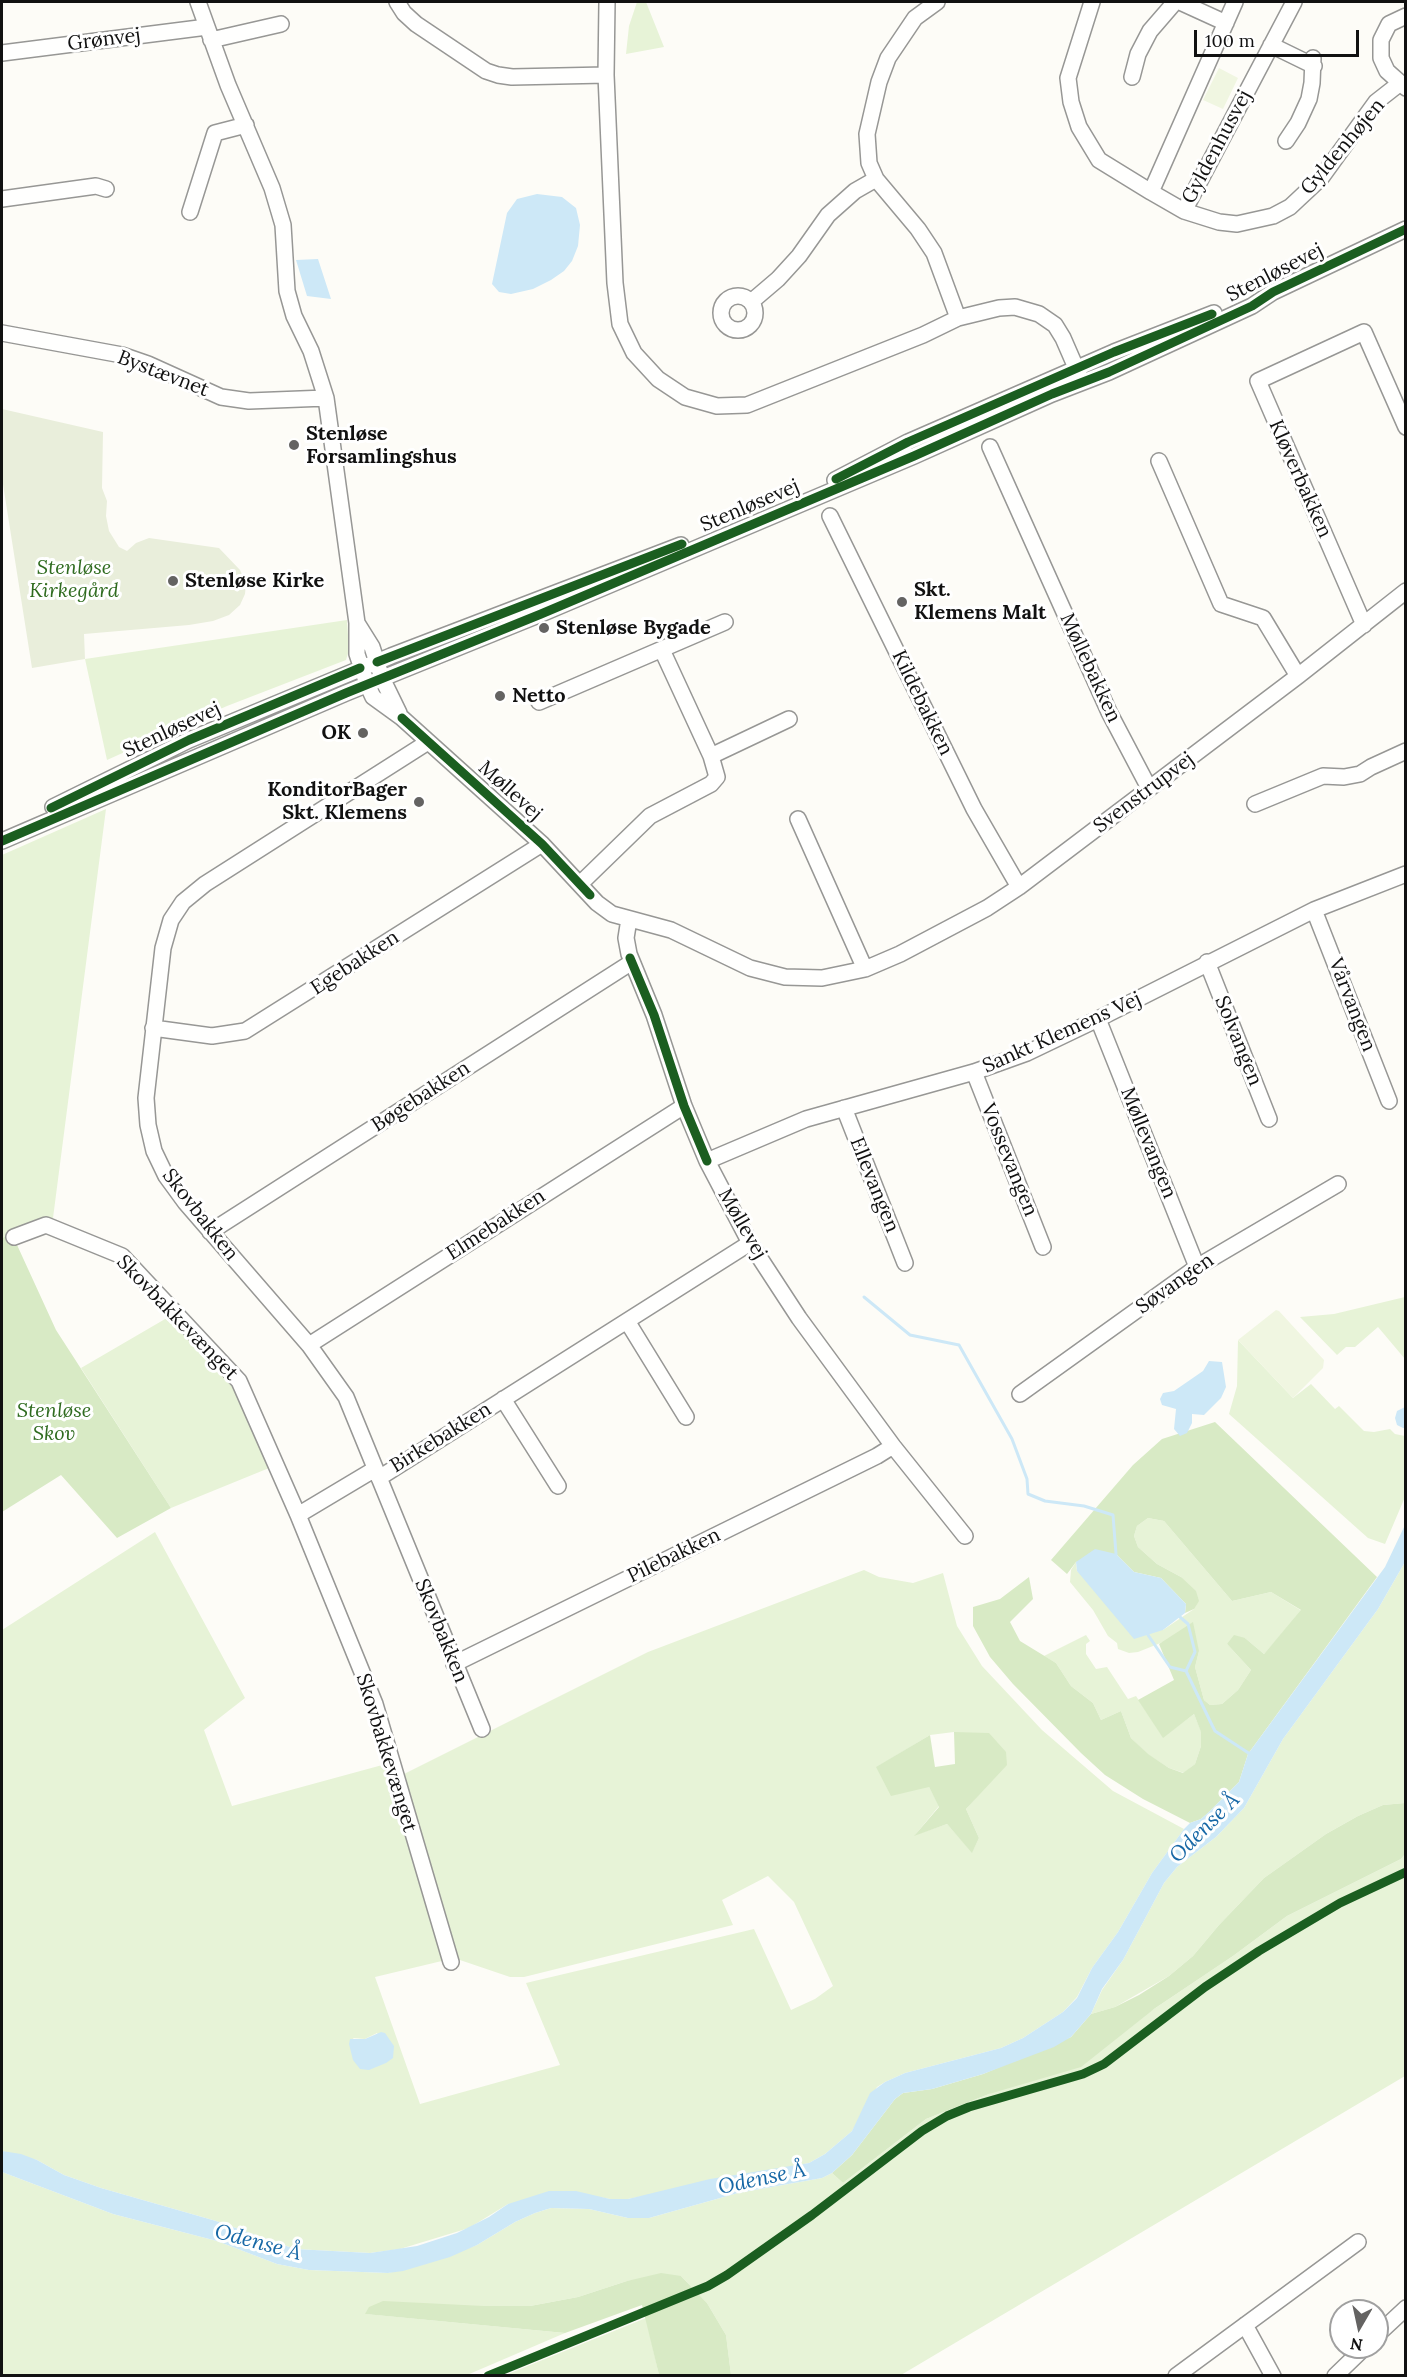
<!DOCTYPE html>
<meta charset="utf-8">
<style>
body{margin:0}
#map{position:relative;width:1407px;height:2377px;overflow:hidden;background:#fdfcf7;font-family:Lora,serif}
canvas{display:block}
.frame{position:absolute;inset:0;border:3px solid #111;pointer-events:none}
.north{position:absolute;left:1329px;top:2299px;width:60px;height:60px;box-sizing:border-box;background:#fff;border:2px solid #a0a0a0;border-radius:50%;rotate:189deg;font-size:16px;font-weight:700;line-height:24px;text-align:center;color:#111}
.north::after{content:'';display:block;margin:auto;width:21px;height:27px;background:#646362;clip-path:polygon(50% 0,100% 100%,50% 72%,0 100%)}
.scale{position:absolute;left:1194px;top:30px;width:165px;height:27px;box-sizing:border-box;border:3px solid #111;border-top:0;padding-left:8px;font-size:18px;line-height:21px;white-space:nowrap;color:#111;-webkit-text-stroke:4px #fff;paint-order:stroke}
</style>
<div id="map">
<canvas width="1407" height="2377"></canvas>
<div class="frame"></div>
<div class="north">N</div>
<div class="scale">100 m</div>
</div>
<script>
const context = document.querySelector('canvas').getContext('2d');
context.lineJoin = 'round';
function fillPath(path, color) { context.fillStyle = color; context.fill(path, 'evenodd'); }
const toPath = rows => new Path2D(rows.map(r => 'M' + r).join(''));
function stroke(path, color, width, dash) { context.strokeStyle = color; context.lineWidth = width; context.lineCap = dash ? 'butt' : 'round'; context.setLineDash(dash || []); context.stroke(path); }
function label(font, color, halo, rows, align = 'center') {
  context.font = font + ' Lora,serif'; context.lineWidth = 6; context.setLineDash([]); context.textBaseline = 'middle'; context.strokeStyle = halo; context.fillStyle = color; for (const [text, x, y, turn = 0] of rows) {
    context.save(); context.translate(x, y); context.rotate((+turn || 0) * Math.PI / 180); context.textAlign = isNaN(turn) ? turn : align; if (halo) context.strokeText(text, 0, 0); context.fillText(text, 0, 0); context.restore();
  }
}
fillPath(toPath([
 [637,2,646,2,664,47,626,54,629,26],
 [347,620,349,650,346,660,227,706,107,760,85,659],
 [106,809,53,1218,2,1238,2,855],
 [1405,1297,1405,1359,1378,1327,1355,1347,1346,1347,1337,1355,1300,1317,1334,1314],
 [172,1315,235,1382,274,1466,171,1508,81,1368],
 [1238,1340,1293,1398,1311,1384,1335,1409,1339,1406,1364,1431,1374,1432,1390,1429,1395,1434,1405,1436,1405,1497,1385,1544,1368,1538,1229,1414,1237,1386],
 [1148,1518,1164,1521,1232,1601,1271,1592,1302,1611,1264,1654,1245,1638,1227,1644,1251,1670,1238,1690,1222,1704,1210,1705,1204,1700,1195,1667,1199,1651,1163,1642,1138,1652,1129,1653,1118,1649,1117,1643,1108,1636,1093,1610,1070,1582,1071,1570,1076,1562,1077,1571,1163,1630,1194,1609,1181,1577,1157,1564,1138,1547,1134,1536,1137,1526],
 [155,1532,245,1698,204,1730,232,1806,386,1764,446,1960,375,1977,420,2104,560,2065,526,1983,754,1929,791,2010,815,1999,833,1986,794,1902,768,1876,722,1900,733,1925,524,1977,510,1977,454,1958,400,1776,648,1652,864,1570,879,1577,913,1583,943,1573,957,1626,982,1666,1042,1730,1113,1791,1184,1829,1152,1873,1118,1932,1092,1968,1077,1997,1063,2012,1023,2038,1001,2048,905,2073,885,2082,877,2087,852,2131,825,2154,809,2163,628,2199,610,2199,594,2196,508,2204,469,2228,400,2249,370,2253,295,2249,216,2221,101,2188,64,2175,37,2160,2,2151,2,1630],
 [954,1732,985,1787,966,1809,979,1838,972,1852,947,1824,915,1835,939,1806,929,1787,877,1767,930,1735],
 [377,2033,392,2058,371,2068,353,2038,365,2039],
 [1405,1562,1405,1803,1383,1805,1358,1816,1326,1834,1264,1878,1219,1925,1193,1956,1169,1976,1115,2007,1091,2014,1102,1990,1123,1960,1164,1883,1177,1867,1216,1837,1244,1808,1283,1739,1378,1609],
 [1086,1635,1090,1641,1086,1644,1086,1654,1096,1669,1107,1667,1128,1699,1136,1696,1163,1737,1194,1714,1201,1731,1201,1746,1195,1764,1184,1773,1169,1768,1147,1754,1131,1738,1121,1711,1101,1720,1093,1703,1071,1686,1056,1663,1044,1656],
 [1405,1854,1405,2076,901,2375,731,2375,726,2335,707,2303,681,2276,627,2281,578,2297,530,2306,366,2314,565,2333,467,2375,2,2376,2,2172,113,2214,217,2241,277,2264,309,2270,388,2273,425,2264,477,2245,515,2222,535,2213,551,2208,589,2209,628,2218,649,2218,738,2193,822,2178,832,2173,843,2183,926,2119,989,2094,1154,2009,1233,1956,1287,1916,1401,1859],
 [646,2318,659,2375,503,2376]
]), '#e7f3d7');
fillPath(toPath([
 [12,1234,56,1330,171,1508,117,1538,61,1475,2,1512,2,1238],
 [1215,1422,1377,1577,1248,1754,1239,1782,1209,1812,1201,1819,1190,1823,1143,1799,1105,1775,1081,1753,1013,1684,990,1657,973,1626,973,1607,1000,1599,1029,1577,1033,1599,1010,1622,1020,1641,1056,1663,1071,1686,1093,1703,1101,1720,1121,1711,1131,1738,1148,1754,1169,1768,1183,1773,1195,1764,1201,1746,1201,1732,1194,1714,1163,1738,1138,1700,1174,1680,1159,1644,1193,1622,1199,1651,1195,1667,1204,1700,1210,1705,1222,1704,1238,1690,1251,1670,1227,1644,1234,1635,1245,1638,1264,1654,1301,1610,1271,1592,1232,1601,1164,1521,1148,1518,1137,1526,1134,1536,1138,1547,1157,1564,1181,1577,1196,1591,1199,1601,1194,1609,1185,1613,1186,1604,1161,1578,1134,1572,1116,1554,1076,1562,1067,1574,1051,1560,1133,1465,1162,1439],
 [954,1732,989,1733,1006,1752,1007,1765,966,1809,979,1838,972,1853,947,1824,914,1836,939,1807,929,1787,891,1796,876,1767,930,1735,935,1767,955,1764],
 [1405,1803,1405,1854,1401,1859,1287,1916,1233,1956,1154,2009,1081,2067,989,2094,926,2119,843,2183,832,2173,852,2155,895,2099,903,2093,932,2089,983,2074,1071,2037,1091,2014,1115,2007,1139,1995,1169,1976,1193,1956,1219,1925,1264,1878,1326,1834,1358,1816,1383,1805],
 [661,2273,681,2276,707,2303,726,2335,731,2375,659,2375,642,2305,565,2333,365,2314,369,2307,383,2301,484,2306,530,2306,578,2297,627,2281]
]), '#d8eac5');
fillPath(toPath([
 [2,409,103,432,102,488,107,501,106,516,109,531,119,547,127,551,136,543,149,538,219,548,240,570,246,583,245,594,240,605,229,615,213,621,189,625,84,634,85,659,32,668,2,478]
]), '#e9eedb');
fillPath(toPath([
 [1219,68,1238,78,1223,109,1203,100],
 [1276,1310,1279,1311,1324,1360,1323,1368,1293,1398,1238,1340]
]), '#f0f6e1');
fillPath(toPath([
 [537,194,562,197,576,208,580,225,578,246,572,261,564,271,551,280,533,289,511,294,499,292,492,284,507,213,517,199],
 [318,259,331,299,307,296,296,260],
 [1209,1361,1222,1362,1226,1387,1221,1398,1204,1415,1192,1414,1192,1423,1187,1433,1180,1436,1174,1429,1176,1409,1162,1405,1160,1399,1163,1393,1174,1391,1203,1371],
 [1405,1407,1405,1428,1403,1428,1397,1425,1395,1418,1397,1411],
 [1405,1525,1405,1562,1378,1609,1283,1739,1244,1808,1216,1837,1177,1867,1164,1883,1123,1960,1102,1989,1091,2014,1071,2037,1054,2047,983,2074,932,2089,903,2093,895,2099,852,2155,832,2173,822,2178,738,2193,649,2218,628,2218,589,2209,551,2208,535,2213,515,2222,477,2245,450,2257,403,2271,388,2273,309,2270,277,2264,217,2241,113,2214,2,2172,2,2151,21,2154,37,2160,64,2175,101,2188,216,2221,295,2249,370,2253,417,2246,457,2233,489,2217,508,2204,549,2191,576,2191,610,2199,628,2199,710,2179,809,2163,825,2154,852,2131,870,2093,885,2082,905,2073,1001,2048,1023,2038,1063,2012,1077,1998,1092,1968,1118,1932,1152,1873,1184,1829,1190,1823,1201,1819,1209,1812,1239,1782,1248,1754,1385,1567],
 [1095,1549,1116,1554,1134,1572,1161,1578,1186,1604,1185,1613,1163,1630,1134,1639,1077,1571,1076,1562],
 [381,2032,385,2033,394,2046,393,2058,386,2063,369,2070,360,2069,353,2060,349,2044,350,2039,365,2039]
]), '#cde8f7');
stroke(toPath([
 [864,1297,910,1335,959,1345,1012,1439,1027,1479,1028,1494,1045,1501,1084,1506,1113,1515,1116,1554],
 [1180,1617,1188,1624,1195,1652,1186,1671,1211,1723,1215,1731,1250,1754],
 [1148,1635,1170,1667,1186,1671]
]), '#cde8f7', 3);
const minor = toPath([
 [198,2,228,85,272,188,283,225,287,291,294,316,311,351,326,398,357,623,357,654,367,684,373,697,402,718,542,844,597,903,612,914,671,930,750,968,785,977,822,978,865,969,900,954,987,908,1019,887,1298,676,1406,591],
 [397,2,404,13,416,24,486,71,498,75,512,77,606,75],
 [607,2,606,75,615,283,620,324,634,353,658,379,685,397,717,406,747,405,923,335,958,318,999,308,1015,307,1039,314,1055,325,1063,338,1080,377],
 [937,2,915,18,888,58,879,82,867,134,869,163,876,179,918,229,934,253,958,318],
 [1092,2,1068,78,1071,102,1079,127,1099,160,1151,192],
 [1180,2,1226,23],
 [1235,2,1151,192,1184,211,1294,2],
 [1406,16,1389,24,1381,40,1381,58,1387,71,1406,88],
 [211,40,281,24],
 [1271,45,1314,66],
 [2,53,207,27],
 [1132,77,1138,54,1150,31,1175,2],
 [1286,141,1298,123,1309,99,1312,83,1313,58],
 [2,199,96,186,106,189],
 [1184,211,1219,222,1237,224,1273,216,1290,207,1321,178,1376,102,1399,84],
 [190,212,215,133,246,125],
 '721 313a17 17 0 1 1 34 0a17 17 0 1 1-34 0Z',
 [751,302,778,279,799,256,828,215,855,191,876,179],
 [2,333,122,355,148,364,221,397,249,401,326,398],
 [990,447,1109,712,1149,788],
 [1159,461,1221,604,1263,618,1298,676],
 [835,480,908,442,1114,352,1214,313],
 [830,516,974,809,1019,887],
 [357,623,372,647,382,678,399,713],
 [1364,625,1258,381,1364,332,1406,427],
 [539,702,725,622],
 [428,742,205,884,183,902,171,920,163,948,146,1098,148,1125,154,1151,166,1176,185,1202,309,1345,346,1397,482,1729],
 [711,756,789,719],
 [1255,804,1323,776,1344,777,1360,774,1371,767,1406,751],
 [53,807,189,740,391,656,681,545],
 [798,819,865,969],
 [2,841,346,693,541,614,914,456,1052,394,1109,372,1252,306,1273,292,1406,229],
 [581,883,650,816,711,784,717,777,711,756,662,650],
 [1314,910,1389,1101],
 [629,919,626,938,629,954,654,1015,684,1106,707,1161,750,1243,799,1318,893,1446,965,1536],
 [1207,962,1269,1119],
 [1098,1019,1197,1267],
 [153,1028,212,1036,245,1031,542,844],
 [974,1072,1043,1247],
 [844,1108,905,1263],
 [707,1161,806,1119,974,1072,1027,1053,1098,1019,1314,910,1406,874],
 [210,1232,632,962],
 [14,1237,46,1225,122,1256,239,1381,298,1515,375,1704,451,1962],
 [627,1321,686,1417],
 [309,1345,684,1106],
 [1020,1394,1197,1267,1338,1184],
 [503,1399,558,1486],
 [379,1478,750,1243],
 [298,1515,375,1469],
 [454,1664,877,1456,893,1446],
 [1245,2325,1273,2376],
 [1377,2335,1406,2308],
 [1176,2376,1358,2242],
 [1335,2376,1365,2347]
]);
stroke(minor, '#979795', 18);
stroke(minor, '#fffffe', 15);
stroke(toPath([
 [836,479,908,442,1114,352,1212,314],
 [377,662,682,544],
 [402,718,542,844,590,895],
 [51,808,189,740,360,668],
 [2,841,346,693,541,614,914,456,1052,394,1109,372,1252,306,1273,292,1406,229],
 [630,958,654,1015,684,1106,707,1161],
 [488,2376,708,2286,727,2275,812,2215,922,2131,947,2116,969,2107,1083,2074,1104,2064,1205,1987,1259,1951,1340,1903,1406,1872]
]), '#1b5e20', 9);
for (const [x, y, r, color] of [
 [294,445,6,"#646362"],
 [173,581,6,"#646362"],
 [902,602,6,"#646362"],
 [544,628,6,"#646362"],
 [500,696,6,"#646362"],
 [363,733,6,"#646362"],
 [419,802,6,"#646362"]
]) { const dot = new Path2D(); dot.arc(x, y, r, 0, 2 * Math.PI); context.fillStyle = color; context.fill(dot); stroke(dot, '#fff', 2); }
label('20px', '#111', '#fff', [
 ["Grønvej",104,40,-7],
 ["Gyldenhusvej",1217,147,-62],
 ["Gyldenhøjen",1343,147,-50],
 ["Stenløsevej",1275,273,-27],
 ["Bystævnet",163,374,21],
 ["Kløverbakken",1300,479,66],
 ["Stenløsevej",750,506,-23],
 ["Møllebakken",1090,668,65],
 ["Kildebakken",922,703,64],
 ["Stenløsevej",172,730,-25],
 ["Møllevej",510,791,42],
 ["Svenstrupvej",1144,793,-37],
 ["Egebakken",355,963,-33],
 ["Vårvangen",1352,1005,69],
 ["Sankt Klemens Vej",1062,1033,-24],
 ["Solvangen",1238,1041,68],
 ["Bøgebakken",421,1097,-33],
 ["Møllevangen",1148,1143,68],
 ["Vossevangen",1009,1160,68],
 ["Ellevangen",874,1185,68],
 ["Skovbakken",200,1215,52],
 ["Møllevej",742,1224,60],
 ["Elmebakken",496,1225,-33],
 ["Søvangen",1175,1284,-35],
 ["Skovbakkevænget",177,1318,46],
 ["Birkebakken",441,1438,-32],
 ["Pilebakken",674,1556,-26],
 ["Skovbakken",441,1631,68],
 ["Skovbakkevænget",386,1753,73]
]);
label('bold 20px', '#111', '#fff', [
 ["Stenløse",306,434],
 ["Forsamlingshus",306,457],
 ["Stenløse Kirke",185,581],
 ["Skt.",914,590],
 ["Klemens Malt",914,613],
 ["Stenløse Bygade",556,628],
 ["Netto",512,696],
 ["OK",351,733,"right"],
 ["KonditorBager",407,790,"right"],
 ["Skt. Klemens",407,813,"right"]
], 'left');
label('italic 20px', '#2f6b1f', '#fff', [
 ["Stenløse",74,568],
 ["Kirkegård",74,591],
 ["Stenløse",54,1411],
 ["Skov",54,1434]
]);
label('italic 21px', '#1768a6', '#fff', [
 ["Odense Å",1205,1828,-45],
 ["Odense Å",762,2179,-12],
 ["Odense Å",258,2243,15]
]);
</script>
